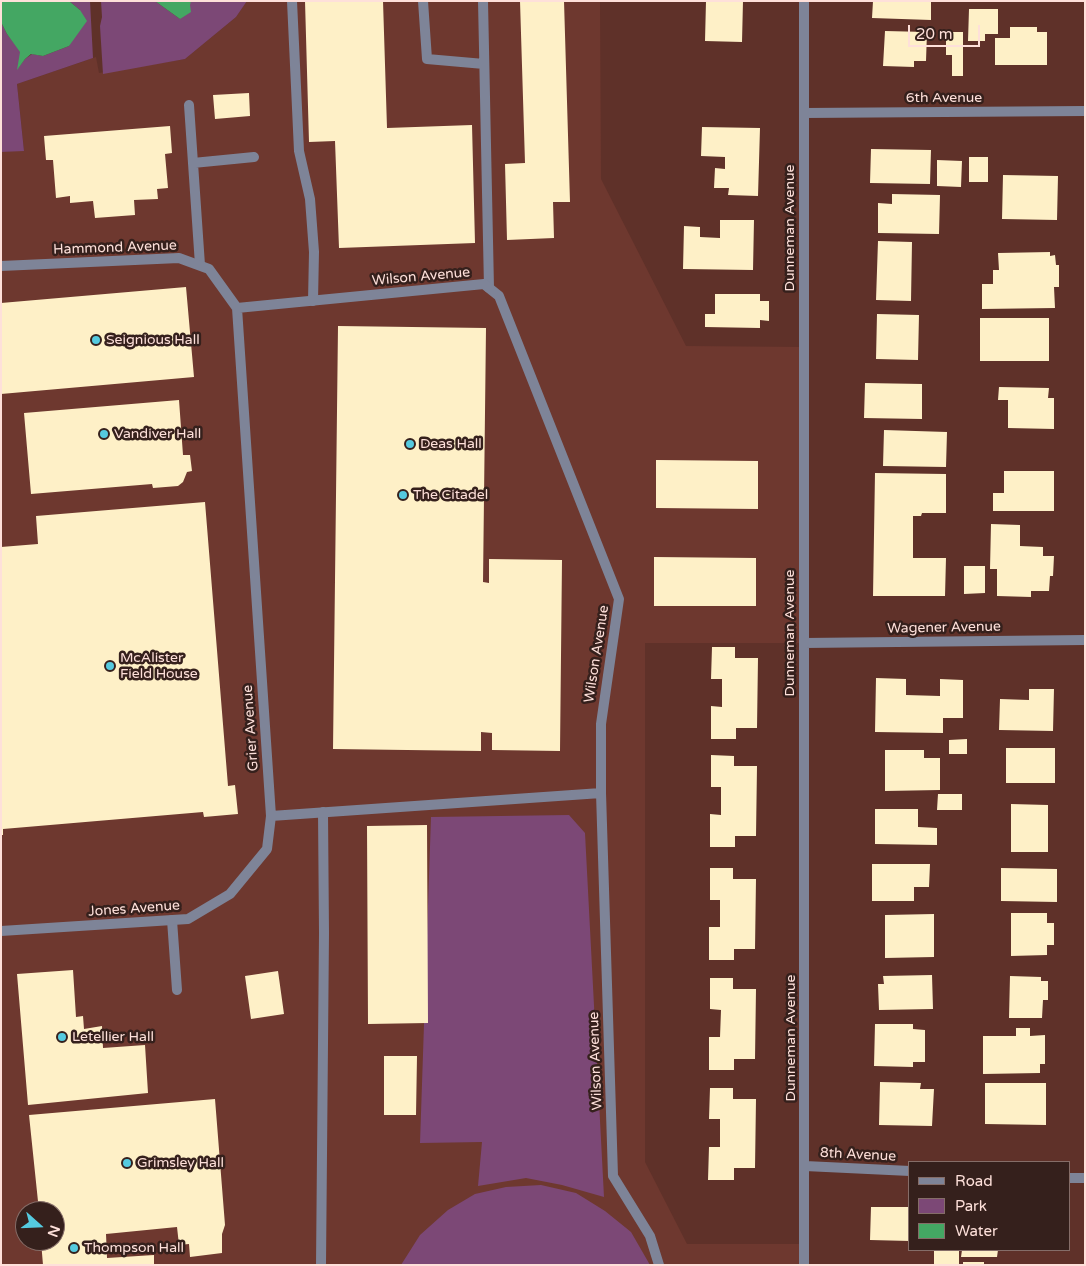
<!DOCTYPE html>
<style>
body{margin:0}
#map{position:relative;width:1086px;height:1266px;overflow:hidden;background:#5f3129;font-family:"Varela Round",sans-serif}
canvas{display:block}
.frame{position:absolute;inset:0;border:2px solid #fee0da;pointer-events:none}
.legend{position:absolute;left:908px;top:1161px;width:162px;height:90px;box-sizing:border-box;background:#35201c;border:1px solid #856d68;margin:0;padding:6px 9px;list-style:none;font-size:15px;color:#fee0da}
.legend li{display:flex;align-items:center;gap:10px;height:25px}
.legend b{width:25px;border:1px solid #856d68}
.north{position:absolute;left:15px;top:1201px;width:50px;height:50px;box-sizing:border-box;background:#35201c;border:1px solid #856d68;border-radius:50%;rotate:110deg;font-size:14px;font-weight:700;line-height:20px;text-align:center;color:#fee0da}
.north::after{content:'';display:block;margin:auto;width:18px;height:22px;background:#55cadf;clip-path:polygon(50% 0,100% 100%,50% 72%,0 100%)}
.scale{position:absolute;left:908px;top:25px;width:72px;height:22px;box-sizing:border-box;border:2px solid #fee0da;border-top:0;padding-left:6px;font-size:15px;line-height:18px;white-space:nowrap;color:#fee0da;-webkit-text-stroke:4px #35201c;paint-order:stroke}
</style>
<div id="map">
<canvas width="1086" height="1266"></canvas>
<div class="frame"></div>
<ul class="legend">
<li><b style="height:6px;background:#7e8498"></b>Road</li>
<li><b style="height:14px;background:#7c4876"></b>Park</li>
<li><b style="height:14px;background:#44a763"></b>Water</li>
</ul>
<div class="north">N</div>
<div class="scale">20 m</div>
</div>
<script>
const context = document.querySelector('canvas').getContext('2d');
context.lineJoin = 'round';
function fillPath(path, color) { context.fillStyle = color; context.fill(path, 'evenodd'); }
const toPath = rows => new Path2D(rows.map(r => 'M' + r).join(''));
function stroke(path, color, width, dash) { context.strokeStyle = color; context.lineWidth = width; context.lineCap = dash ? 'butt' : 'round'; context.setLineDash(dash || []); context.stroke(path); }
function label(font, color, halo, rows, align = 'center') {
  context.font = font + ' "Varela Round",sans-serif'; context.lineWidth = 5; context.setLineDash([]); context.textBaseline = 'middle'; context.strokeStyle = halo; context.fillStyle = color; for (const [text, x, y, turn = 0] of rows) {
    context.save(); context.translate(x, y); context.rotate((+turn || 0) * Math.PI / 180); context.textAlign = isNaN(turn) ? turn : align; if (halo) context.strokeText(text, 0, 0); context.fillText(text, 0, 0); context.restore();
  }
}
fillPath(toPath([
 [247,1,600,1,601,179,686,346,804,347,804,643,645,643,645,1162,687,1244,804,1244,804,1265,1,1265,1,152,24,150,17,84,96,57,99,73,185,59,236,17],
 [25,1211,55,1211,55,1241,25,1241]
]), '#6e382f');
fillPath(toPath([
 [69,1,90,1,93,58,17,84,24,151,1,152,1,22,7,34,21,52,18,68,25,59,32,54,43,56,69,46,80,10],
 [101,1,155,1,180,19,191,1,247,1,236,17,185,59,103,74,100,26,102,17],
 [569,815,585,833,604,1197,562,1185,526,1178,478,1186,482,1142,420,1143,431,817],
 [541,1185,576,1193,605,1211,631,1232,650,1265,401,1265,420,1235,448,1210,475,1194,506,1187]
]), '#7c4876');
fillPath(toPath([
 [2,1,69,1,80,10,87,21,69,46,43,56,31,54,25,59,17,70,20,52,7,34,1,22],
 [155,1,191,1,190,5,191,12,180,19]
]), '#44a763');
fillPath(toPath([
 [305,1,383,1,387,128,472,125,475,243,339,248,335,141,309,142],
 [520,1,564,1,570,202,553,202,554,238,507,240,505,164,525,163],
 [706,1,743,1,742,42,705,41],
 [873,1,931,1,931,20,872,18],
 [969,9,998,9,998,34,985,34,985,41,968,41],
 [1010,27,1037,27,1037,32,1047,32,1047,65,995,65,995,38,1010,38],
 [885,31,927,32,926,61,914,61,914,67,883,66],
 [946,32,963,32,963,76,952,76,952,55,946,55],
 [249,93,250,116,215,119,213,95],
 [170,126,172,153,165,154,168,188,157,189,158,199,134,200,135,215,95,218,93,201,70,203,70,196,56,198,53,160,46,160,44,136],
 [702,127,760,128,758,196,728,195,729,188,714,188,715,168,725,169,725,157,701,156],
 [871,149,931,150,930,184,870,183],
 [969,157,988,157,988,182,969,182],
 [937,160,962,161,961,187,937,186],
 [1003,175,1058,176,1057,220,1002,219],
 [892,194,940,195,939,234,878,233,878,203,892,204],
 [720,220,754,220,753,270,683,269,684,226,700,227,700,237,720,238],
 [878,241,912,242,911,301,876,300],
 [1050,252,1050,256,1055,255,1056,265,1059,265,1059,287,1054,287,1055,308,982,309,982,284,993,284,993,270,999,270,998,253],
 [186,287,194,377,1,394,1,303],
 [715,294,760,294,760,301,769,301,769,321,760,320,760,328,705,327,705,314,715,314],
 [877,314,919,315,918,360,876,359],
 [980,318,1049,318,1049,361,980,361],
 [338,326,486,328,483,582,489,583,489,559,562,560,560,751,492,750,492,733,481,732,481,751,333,749],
 [865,383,922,384,922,419,864,418],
 [999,387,1049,388,1048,398,1054,398,1054,429,1008,428,1008,400,998,400],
 [179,400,183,455,190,455,192,471,187,472,183,482,178,486,153,488,152,484,31,494,24,413],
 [884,430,947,432,946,467,883,466],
 [656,460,758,461,758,509,656,508],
 [1004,471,1054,471,1054,511,993,511,993,493,1004,493],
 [875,473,946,474,946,513,922,513,921,516,913,516,913,558,946,558,945,596,873,596],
 [205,502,228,786,235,785,238,814,204,817,203,812,3,829,3,835,1,835,1,547,38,544,36,516],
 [991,524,1020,525,1020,546,1043,547,1043,556,1054,556,1053,576,1050,576,1049,591,1031,591,1031,597,997,596,997,569,990,569],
 [654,557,756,558,756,606,654,606],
 [964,566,985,566,985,593,964,594],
 [712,647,735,647,735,658,758,658,757,728,736,728,736,739,711,739,711,706,722,707,722,679,711,679],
 [876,678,906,679,906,695,940,696,940,679,963,680,963,718,943,718,943,733,875,732],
 [1029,689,1054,689,1053,731,999,730,1000,699,1029,700],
 [967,739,967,754,949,754,949,740],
 [1006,748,1055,748,1055,783,1006,783],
 [885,750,924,750,924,758,940,758,940,790,885,791],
 [711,755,734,756,734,766,757,766,756,836,735,836,735,847,710,847,710,814,721,815,721,787,711,787],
 [938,794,962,794,962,810,937,810],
 [1011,804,1048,805,1048,852,1011,852],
 [875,809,918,809,918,827,937,828,937,845,875,844],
 [427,825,428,1023,368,1024,367,826],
 [872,864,930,864,929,887,914,887,914,901,872,901],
 [710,868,733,868,733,879,756,879,755,949,734,949,734,960,709,960,709,927,720,927,720,900,710,900],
 [1001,868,1057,869,1057,902,1001,901],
 [1011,913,1047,913,1047,923,1054,923,1054,945,1047,945,1047,955,1011,956],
 [934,914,934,957,885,958,885,915],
 [73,970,76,1017,83,1016,84,1029,102,1026,103,1048,145,1045,148,1093,28,1105,17,974],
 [278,971,284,1014,251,1019,245,976],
 [932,975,933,1009,879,1010,878,984,884,984,883,976],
 [1010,976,1041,977,1041,981,1048,981,1048,1000,1043,1000,1042,1018,1009,1018],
 [710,978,733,978,733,989,756,989,755,1059,734,1059,734,1070,709,1070,709,1037,720,1037,721,1010,710,1009],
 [875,1024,913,1024,913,1029,925,1030,925,1062,913,1062,913,1067,874,1066],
 [1016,1028,1030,1028,1030,1036,1045,1035,1045,1064,1040,1064,1040,1073,983,1074,983,1036,1016,1036],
 [384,1056,417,1056,416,1115,384,1115],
 [880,1082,921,1083,920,1089,934,1089,932,1126,879,1125],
 [985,1083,1046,1083,1046,1125,985,1124],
 [710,1088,733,1088,733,1099,756,1099,755,1168,734,1168,734,1180,708,1180,709,1147,720,1147,720,1119,709,1119],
 [215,1099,225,1225,222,1234,222,1253,190,1257,189,1244,179,1245,177,1227,106,1234,107,1258,154,1255,154,1265,43,1265,41,1241,55,1241,55,1211,39,1211,29,1115],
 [871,1207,910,1207,910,1241,870,1240],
 [934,1250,959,1250,959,1265,934,1265],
 [962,1250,998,1250,997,1257,961,1257],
 [963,1262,984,1262,984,1265,963,1265]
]), '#fef0c7');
stroke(toPath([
 [292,1,299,151,310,199,314,252,313,301],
 [423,1,427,59,484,64],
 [483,1,489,288],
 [189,105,200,265],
 [193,163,254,157],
 [172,920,177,990],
 [321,1265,324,933,323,812]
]), '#7e8498', 10);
stroke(toPath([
 [804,1,804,1265],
 [804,113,1085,111],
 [1,266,179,258,209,269,237,308],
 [237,308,484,284,499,296,619,599,601,724,601,793,613,1176,650,1236,659,1265],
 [237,308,271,816,601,793],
 [804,643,1085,640],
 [1,931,188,919,230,894,267,849,271,816],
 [805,1166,910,1171],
 [1070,1178,1085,1178]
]), '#7e8498', 10);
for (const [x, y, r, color] of [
 [96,340,5,"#55cadf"],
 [104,434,5,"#55cadf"],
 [410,444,5,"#55cadf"],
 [403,495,5,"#55cadf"],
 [110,666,5,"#55cadf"],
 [62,1037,5,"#55cadf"],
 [127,1163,5,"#55cadf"],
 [74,1248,5,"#55cadf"]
]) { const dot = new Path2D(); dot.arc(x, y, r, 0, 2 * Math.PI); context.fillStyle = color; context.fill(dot); stroke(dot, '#35201c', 2); }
label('14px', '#fee0da', '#35201c', [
 ["6th Avenue",944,98],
 ["Dunneman Avenue",790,228,-90],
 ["Hammond Avenue",115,248,-2],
 ["Wilson Avenue",421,277,-5],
 ["Wagener Avenue",944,628,-1],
 ["Dunneman Avenue",790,633,-90],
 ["Wilson Avenue",597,654,-81],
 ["Grier Avenue",251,728,-94],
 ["Jones Avenue",134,909,-4],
 ["Dunneman Avenue",791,1038,-90],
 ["Wilson Avenue",596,1061,-92],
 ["8th Avenue",858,1155,3]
]);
label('14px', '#fee0da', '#35201c', [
 ["Seignious Hall",106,340],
 ["Vandiver Hall",114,434],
 ["Deas Hall",420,444],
 ["The Citadel",413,495],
 ["McAlister",120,658],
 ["Field House",120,674],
 ["Letellier Hall",72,1037],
 ["Grimsley Hall",137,1163],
 ["Thompson Hall",84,1248]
], 'left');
</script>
